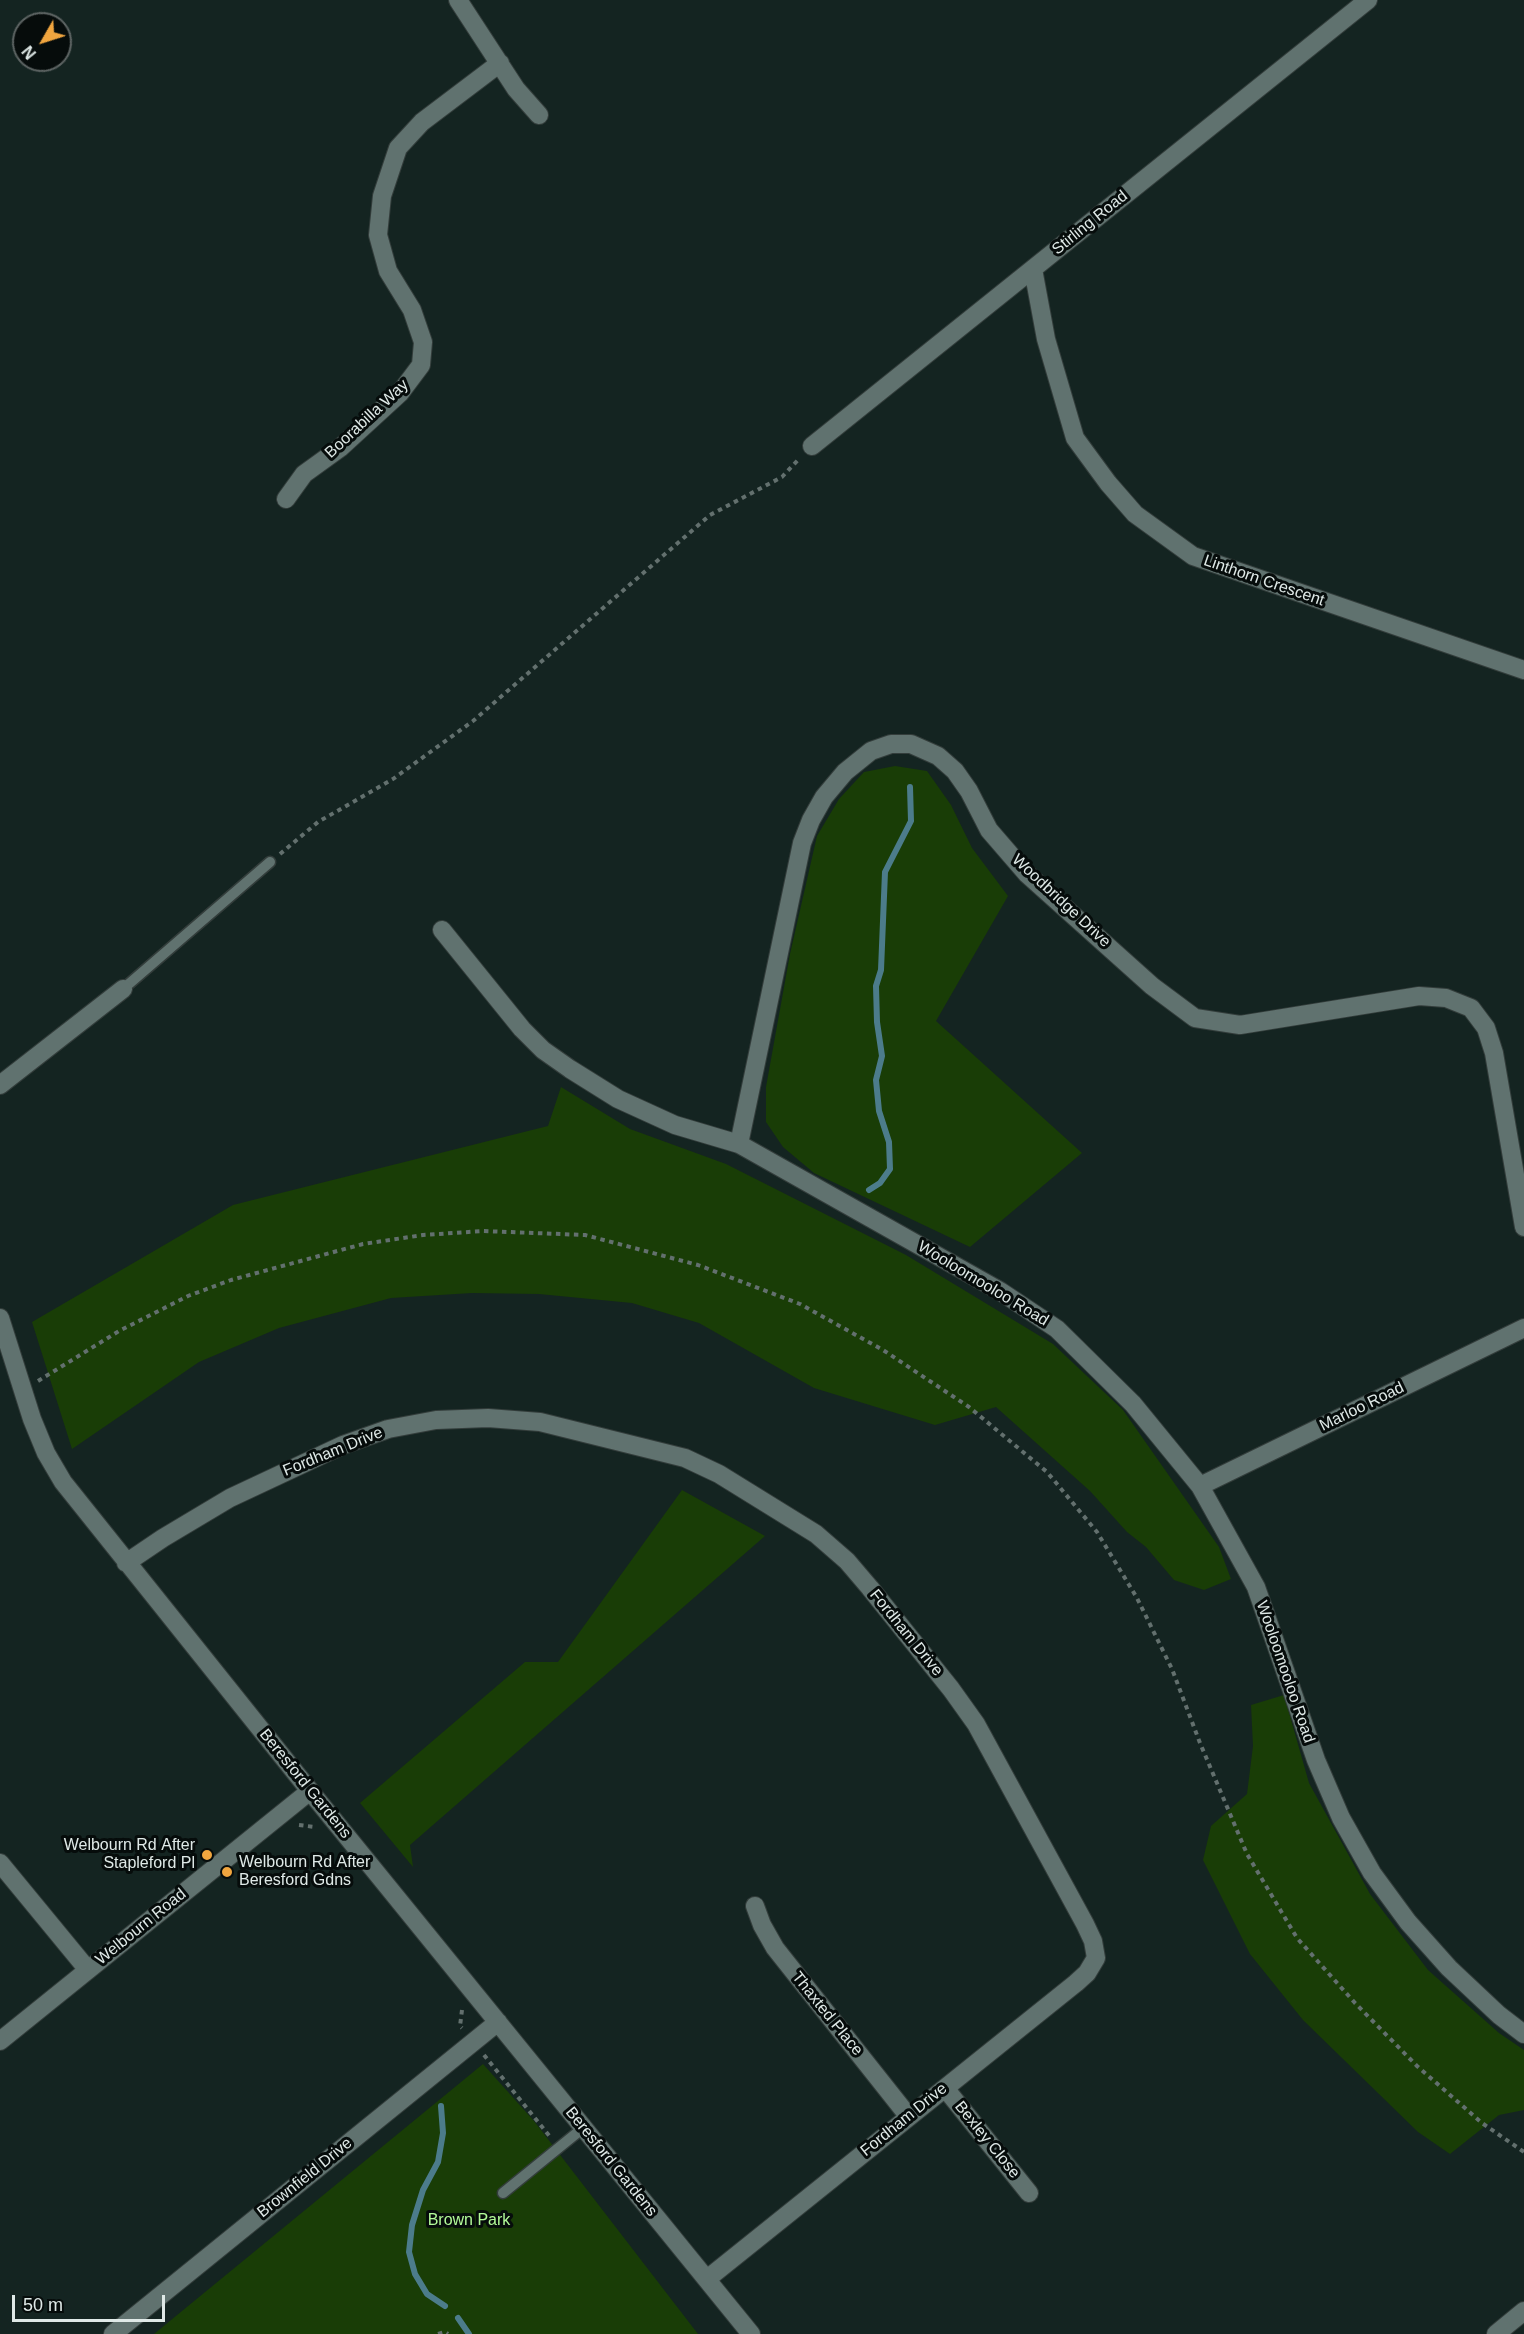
<!DOCTYPE html>
<style>
body{margin:0}
#map{position:relative;width:1524px;height:2334px;overflow:hidden;background:#142421;font-family:Helvetica,sans-serif}
canvas{display:block}
.north{position:absolute;left:12px;top:12px;width:60px;height:60px;box-sizing:border-box;background:#060c0b;border:2px solid #5d6463;border-radius:50%;rotate:231deg;font-size:16px;font-weight:700;line-height:24px;text-align:center;color:#dfe9e7}
.north::after{content:'';display:block;margin:auto;width:21px;height:27px;background:#f1a63f;clip-path:polygon(50% 0,100% 100%,50% 72%,0 100%)}
.scale{position:absolute;left:12px;top:2295px;width:153px;height:27px;box-sizing:border-box;border:3px solid #dfe9e7;border-top:0;padding-left:8px;font-size:18px;line-height:21px;white-space:nowrap;color:#dfe9e7;-webkit-text-stroke:4px #060c0b;paint-order:stroke}
</style>
<div id="map">
<canvas width="1524" height="2334"></canvas>
<div class="north">N</div>
<div class="scale">50 m</div>
</div>
<script>
const context = document.querySelector('canvas').getContext('2d');
context.lineJoin = 'round';
function fillPath(path, color) { context.fillStyle = color; context.fill(path, 'evenodd'); }
const toPath = rows => new Path2D(rows.map(r => 'M' + r).join(''));
function stroke(path, color, width, dash) { context.strokeStyle = color; context.lineWidth = width; context.lineCap = dash ? 'butt' : 'round'; context.setLineDash(dash || []); context.stroke(path); }
function label(font, color, halo, rows, align = 'center') {
  context.font = font + ' Helvetica,sans-serif'; context.lineWidth = 6; context.setLineDash([]); context.textBaseline = 'middle'; context.strokeStyle = halo; context.fillStyle = color; for (const [text, x, y, turn = 0] of rows) {
    context.save(); context.translate(x, y); context.rotate((+turn || 0) * Math.PI / 180); context.textAlign = isNaN(turn) ? turn : align; if (halo) context.strokeText(text, 0, 0); context.fillText(text, 0, 0); context.restore();
  }
}
fillPath(toPath([
 [895,766,927,771,951,805,972,848,1008,896,936,1021,1082,1153,970,1247,814,1173,783,1147,766,1122,766,1087,790,954,817,836,839,799,864,772],
 [561,1087,630,1129,726,1164,906,1255,1053,1344,1123,1410,1219,1547,1231,1579,1204,1590,1174,1580,1146,1547,1127,1532,1090,1491,996,1407,935,1425,814,1388,699,1323,632,1303,539,1294,472,1293,391,1298,279,1328,199,1362,72,1449,32,1322,233,1205,548,1126],
 [682,1490,765,1536,410,1845,413,1867,360,1803,525,1662,558,1662],
 [1284,1695,1309,1783,1370,1894,1428,1970,1499,2033,1524,2050,1524,2110,1499,2115,1450,2154,1418,2132,1303,2020,1250,1954,1203,1860,1211,1826,1247,1794,1253,1746,1251,1705],
 [483,2064,534,2121,698,2334,154,2334]
]), '#193d06');
stroke(toPath([
 [869,1190,880,1183,890,1169,889,1142,879,1111,876,1080,882,1056,877,1022,876,986,881,970,885,872,911,821,910,787],
 [441,2106,443,2133,438,2162,423,2190,412,2225,409,2252,415,2274,427,2294,445,2306],
 [458,2318,469,2334]
]), '#4c7c8b', 6);
const service = toPath([
 [123,989,270,862],
 [503,2193,583,2128]
]);
const minor = toPath([
 [458,0,516,89,539,115],
 [1033,269,1046,339,1075,438,1108,483,1135,514,1193,556,1524,670],
 [812,446,1368,0],
 [286,499,304,474,340,448,400,393,421,365,423,342,412,310,388,271,378,235,382,196,398,148,422,122,500,63],
 [442,930,522,1029,543,1050,570,1069,618,1099,675,1125,739,1144,1000,1291,1057,1329,1133,1404,1200,1486,1256,1587,1316,1760,1341,1818,1372,1873,1408,1922,1449,1968,1499,2015,1524,2034],
 [0,1085,123,989],
 [739,1144,802,843,811,820,824,797,845,772,871,751,891,744,911,744,938,756,955,771,969,791,989,830,1027,874,1152,986,1195,1018,1240,1025,1419,996,1446,998,1471,1008,1486,1028,1494,1053,1524,1227],
 [0,1318,32,1419,46,1453,63,1482,310,1791,751,2334],
 [1200,1486,1524,1328],
 [126,1563,163,1538,230,1498,343,1445,388,1429,436,1420,488,1418,540,1422,685,1458,719,1474,816,1534,847,1561,870,1588,951,1689,976,1724,1085,1924,1093,1941,1096,1958,1087,1973,1076,1983,707,2279],
 [0,1863,88,1970],
 [755,1906,762,1925,775,1948,909,2117],
 [0,2041,310,1791],
 [945,2088,1029,2193],
 [113,2334,498,2022]
]);
const tertiary = toPath([
 [1496,2334,1524,2311]
]);
stroke(service, '#333d3b', 13);
stroke(minor, '#333d3b', 20);
stroke(tertiary, '#333d3b', 20);
stroke(toPath([
 [280,854,318,822,393,779,473,721,710,515,782,477,799,459],
 [38,1381,119,1331,188,1296,231,1280,363,1244,423,1235,483,1231,585,1235,698,1265,800,1304,883,1350,969,1407,1047,1472,1097,1532,1137,1598,1172,1669,1200,1743,1247,1854,1297,1938,1355,2003,1417,2066,1482,2123,1524,2152],
 [299,1825,315,1827],
 [462,2010,460,2026,462,2028],
 [484,2055,551,2138],
 [438,2334,445,2332,448,2334]
]), '#63706e', 4, [4.5, 4.5]);
stroke(service, '#60726f', 10);
stroke(minor, '#60726f', 18);
stroke(tertiary, '#60726f', 18);
for (const [x, y, r, color] of [
 [207,1855,6,"#f1a63f"],
 [227,1872,6,"#f1a63f"]
]) { const dot = new Path2D(); dot.arc(x, y, r, 0, 2 * Math.PI); context.fillStyle = color; context.fill(dot); stroke(dot, '#060c0b', 2); }
label('16px', '#dfe9e7', '#060c0b', [
 ["Stirling Road",1090,223,-39],
 ["Boorabilla Way",367,419,-43],
 ["Linthorn Crescent",1264,581,19],
 ["Woodbridge Drive",1061,901,43],
 ["Wooloomooloo Road",983,1284,31],
 ["Marloo Road",1362,1407,-26],
 ["Fordham Drive",333,1452,-22],
 ["Fordham Drive",906,1633,51],
 ["Wooloomooloo Road",1285,1672,71],
 ["Beresford Gardens",305,1784,51],
 ["Welbourn Road",141,1927,-39],
 ["Thaxted Place",827,2014,51],
 ["Fordham Drive",904,2120,-39],
 ["Bexley Close",987,2140,51],
 ["Beresford Gardens",611,2162,51],
 ["Brownfield Drive",305,2178,-39]
]);
label('16px', '#dfe9e7', '#060c0b', [
 ["Welbourn Rd After",195,1846],
 ["Stapleford Pl",195,1864],
 ["Welbourn Rd After",239,1863,"left"],
 ["Beresford Gdns",239,1881,"left"]
], 'right');
label('16px', '#b2fa98', '#060c0b', [
 ["Brown Park",469,2221]
]);
</script>
